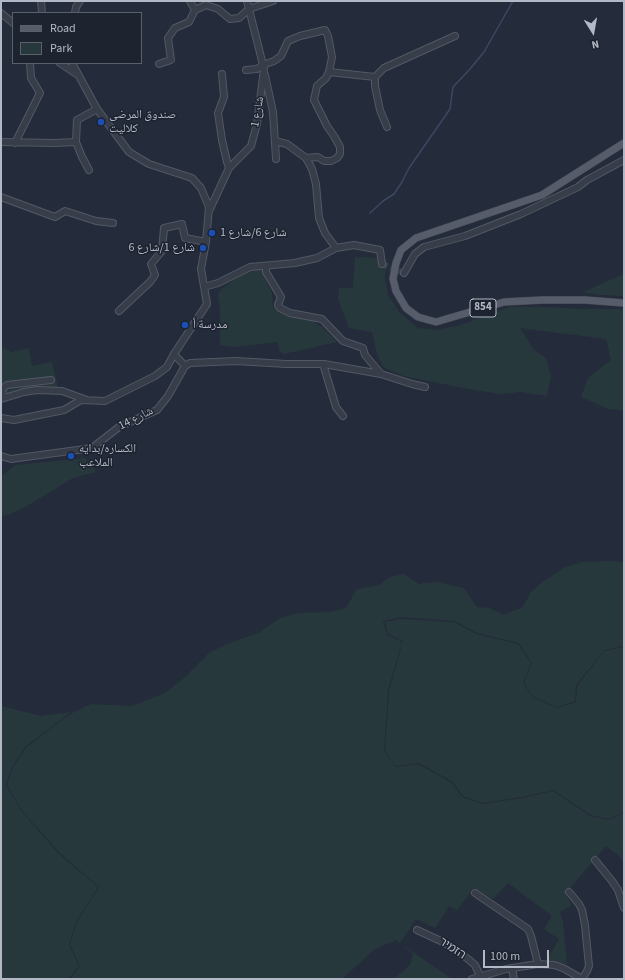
<!DOCTYPE html>
<meta charset="utf-8">
<style>
body{margin:0}
#map{position:relative;width:625px;height:980px;overflow:hidden;background:#242b3a;font-family:"Source Sans 3",sans-serif}
canvas{display:block}
.frame{position:absolute;inset:0;border:2px solid #b3b8c6;pointer-events:none}
.legend{position:absolute;left:12px;top:12px;width:130px;height:52px;box-sizing:border-box;background:#1d232f;border:1px solid #595f6b;margin:0;padding:5px 7px;list-style:none;font-size:12px;color:#b3b8c6}
.legend li{display:flex;align-items:center;gap:8px;height:20px}
.legend b{width:20px;border:1px solid #595f6b}
.north{position:absolute;left:573px;top:12px;width:40px;height:40px;-webkit-text-stroke:3px #1d232f;paint-order:stroke;rotate:169deg;font-size:11px;font-weight:700;line-height:16px;text-align:center;color:#b3b8c6}
.north::after{content:'';display:block;margin:auto;width:14px;height:18px;background:#b3b8c6;clip-path:polygon(50% 0,100% 100%,50% 72%,0 100%)}
.scale{position:absolute;left:483px;top:950px;width:66px;height:18px;box-sizing:border-box;border:2px solid #b3b8c6;border-top:0;padding-left:5px;font-size:12px;line-height:14px;white-space:nowrap;color:#b3b8c6;-webkit-text-stroke:3px #1d232f;paint-order:stroke}
</style>
<div id="map">
<canvas width="625" height="980"></canvas>
<div class="frame"></div>
<ul class="legend">
<li><b style="height:5px;background:#565c6a"></b>Road</li>
<li><b style="height:11px;background:#27383c"></b>Park</li>
</ul>
<div class="north">N</div>
<div class="scale">100 m</div>
</div>
<script>
const context = document.querySelector('canvas').getContext('2d');
context.lineJoin = 'round';
function fillPath(path, color) { context.fillStyle = color; context.fill(path, 'evenodd'); }
const toPath = rows => new Path2D(rows.map(r => 'M' + r).join(''));
function stroke(path, color, width, dash) { context.strokeStyle = color; context.lineWidth = width; context.lineCap = dash ? 'butt' : 'round'; context.setLineDash(dash || []); context.stroke(path); }
function label(font, color, halo, rows, align = 'center') {
  context.font = font + ' "Source Sans 3","Noto Naskh Arabic","Noto Sans Hebrew",sans-serif'; context.lineWidth = 3; context.setLineDash([]); context.textBaseline = 'middle'; context.strokeStyle = halo; context.fillStyle = color; for (const [text, x, y, turn = 0] of rows) {
    context.save(); context.translate(x, y); context.rotate((+turn || 0) * Math.PI / 180); context.textAlign = isNaN(turn) ? turn : align; if (halo) context.strokeText(text, 0, 0); context.fillText(text, 0, 0); context.restore();
  }
}
fillPath(toPath([
 [355,257,386,258,385,278,388,295,400,313,418,328,437,330,460,325,510,307,545,307,583,309,624,309,624,410,609,409,581,397,588,378,611,360,606,339,520,328,534,350,546,358,551,376,547,396,521,392,502,394,474,390,403,376,383,367,377,354,372,332,349,328,338,299,339,288,353,288],
 [262,269,266,281,272,293,273,307,280,313,309,319,322,327,337,342,284,354,279,351,278,342,233,347,220,345,220,309,218,296,220,290,245,272],
 [624,274,624,296,600,295,583,292],
 [1,347,12,352,29,348,32,366,52,362,58,388,1,400],
 [85,458,96,472,73,478,27,506,8,515,1,516,1,476,15,465],
 [610,561,624,562,624,646,604,650,576,685,575,701,558,707,533,697,524,683,532,663,519,643,477,633,455,621,401,617,383,621,387,635,402,642,388,690,384,750,395,767,418,764,452,783,462,797,483,804,522,798,553,791,590,816,609,820,624,813,624,863,619,856,606,846,565,894,572,905,560,912,563,922,567,964,547,960,559,939,544,929,552,916,508,883,493,899,474,888,457,910,449,906,435,928,416,919,400,943,452,979,394,979,410,965,413,954,396,940,375,949,342,979,70,979,80,966,70,945,77,922,99,887,60,853,23,812,7,785,13,767,26,748,55,725,74,712,91,704,132,706,165,693,184,678,209,653,227,644,258,633,280,618,298,613,329,612,346,608,357,589,379,585,390,577,404,574,419,584,437,582,464,588,477,607,489,608,503,615,523,607,531,592,542,582,566,567,583,562],
 [401,619,454,622,476,634,518,644,531,663,523,683,533,698,558,708,576,702,577,686,604,651,624,647,624,812,609,819,591,815,553,790,522,797,483,803,463,796,453,782,419,763,395,766,385,750,389,691,403,641,388,634,385,622],
 [1,706,41,716,71,712,25,747,12,767,6,785,22,812,59,854,98,887,76,922,69,945,79,966,68,979,1,979]
]), '#27383c');
stroke(toPath([
 [370,213,383,201,394,194,402,182,409,168,450,109,453,87,470,69,484,52,513,1]
]), '#3b4861', 1.5);
stroke(toPath([
 [382,264,404,273]
]), '#39404f', 6, [6, 3]);
const minor = toPath([
 [41,1,42,13],
 [190,1,195,10],
 [1,13,13,23],
 [75,13,76,7,80,1],
 [60,63,78,75],
 [159,64,171,60,168,38,175,28,189,22,195,10,206,5,218,9,230,19,239,18,249,9,273,1],
 [246,70,257,69,263,65,274,61,281,56,288,41,300,36,325,30,328,36,332,57,329,72,326,78,317,86,314,100,327,126,334,136,340,147,340,154,337,158,331,161,324,161,318,157,306,158],
 [329,72,375,77,384,68,455,36],
 [222,74,224,97,218,113,222,140,227,162,229,168],
 [265,75,273,112,276,159],
 [375,77,375,86,380,110,387,127],
 [275,141,287,144,306,158,312,169,316,184,319,218,325,233,336,248],
 [1,142,55,143,76,142],
 [15,143,40,93,31,78,30,63],
 [89,170,82,157,76,142,77,120,97,109],
 [1,197,55,217,65,211,96,221,113,223],
 [209,211,229,168,251,146,257,124,264,69,247,1],
 [266,266,266,272,281,297,278,305,280,308,290,313,322,319,343,341,363,348,365,355,381,374],
 [404,273,415,254,424,247,465,236,521,214,578,187,587,180,624,160],
 [204,287,218,283,250,267,295,263,317,258,336,248,354,245,380,250,382,264],
 [119,311,150,282,155,275,151,264,162,251,164,228,182,224,185,238,206,242],
 [323,364,336,407,343,416],
 [185,366,190,363,236,361,286,364,324,364,381,374,412,384,425,387],
 [4,398,2,389,7,385,51,380],
 [1,399,24,392,37,390,62,391,87,400],
 [1,418,14,420,64,410,81,400,105,401,155,376,167,367,174,354],
 [1,456,11,459,92,448,119,427,157,410,168,396,185,366,174,354,207,304,201,269,206,242,209,207,201,188,192,178,149,164,129,152,97,109,72,63],
 [595,860,612,881,618,890,624,908],
 [569,892,579,904,582,910,585,925,589,966,587,971,582,979],
 [475,893,528,929,531,936,538,964],
 [417,930,443,942,468,959,475,965,480,976],
 [512,968,514,979],
 [472,979,506,969,538,964,554,965,563,968,582,979]
]);
const major = toPath([
 [624,143,542,195,416,238,401,250,396,263,393,279,396,291,406,308,418,317,436,322,504,302,542,300,585,300,624,303]
]);
stroke(minor, '#535865', 8);
stroke(major, '#414753', 8);
stroke(minor, '#383d4a', 6);
stroke(major, '#565c6a', 7);
for (const [x, y, r, color] of [
 [101,122,4,"#1a4fb4"],
 [212,233,4,"#1a4fb4"],
 [203,248,4,"#1a4fb4"],
 [185,325,4,"#1a4fb4"],
 [71,456,4,"#1a4fb4"]
]) { const dot = new Path2D(); dot.arc(x, y, r, 0, 2 * Math.PI); context.fillStyle = color; context.fill(dot); stroke(dot, '#1d232f', 1.5); }
for (const [x, y, w] of [
 [483,308,26]
]) { const box = new Path2D(); box.roundRect(x - w / 2, y - 9, w, 18, 3); context.fillStyle = '#1d232f'; context.fill(box); stroke(box, '#b3b8c6', 1); }
label('bold 11px', '#b3b8c6', null, [
 ["854",483,308]
]);
label('12px', '#b3b8c6', '#1d232f', [
 ["شارع 1",258,112,-80],
 ["شارع 14",136,419,-27],
 ["הזמיר",452,949,33]
]);
label('12px', '#b3b8c6', '#1d232f', [
 ["صندوق المرضى",109,115],
 ["كلاليت",109,129],
 ["شارع 6/شارع 1",220,233],
 ["شارع 1/شارع 6",195,248,"right"],
 ["مدرسة أ",193,325],
 ["الكساره/بدايه",79,449],
 ["الملاعب",79,463]
], 'left');
</script>
